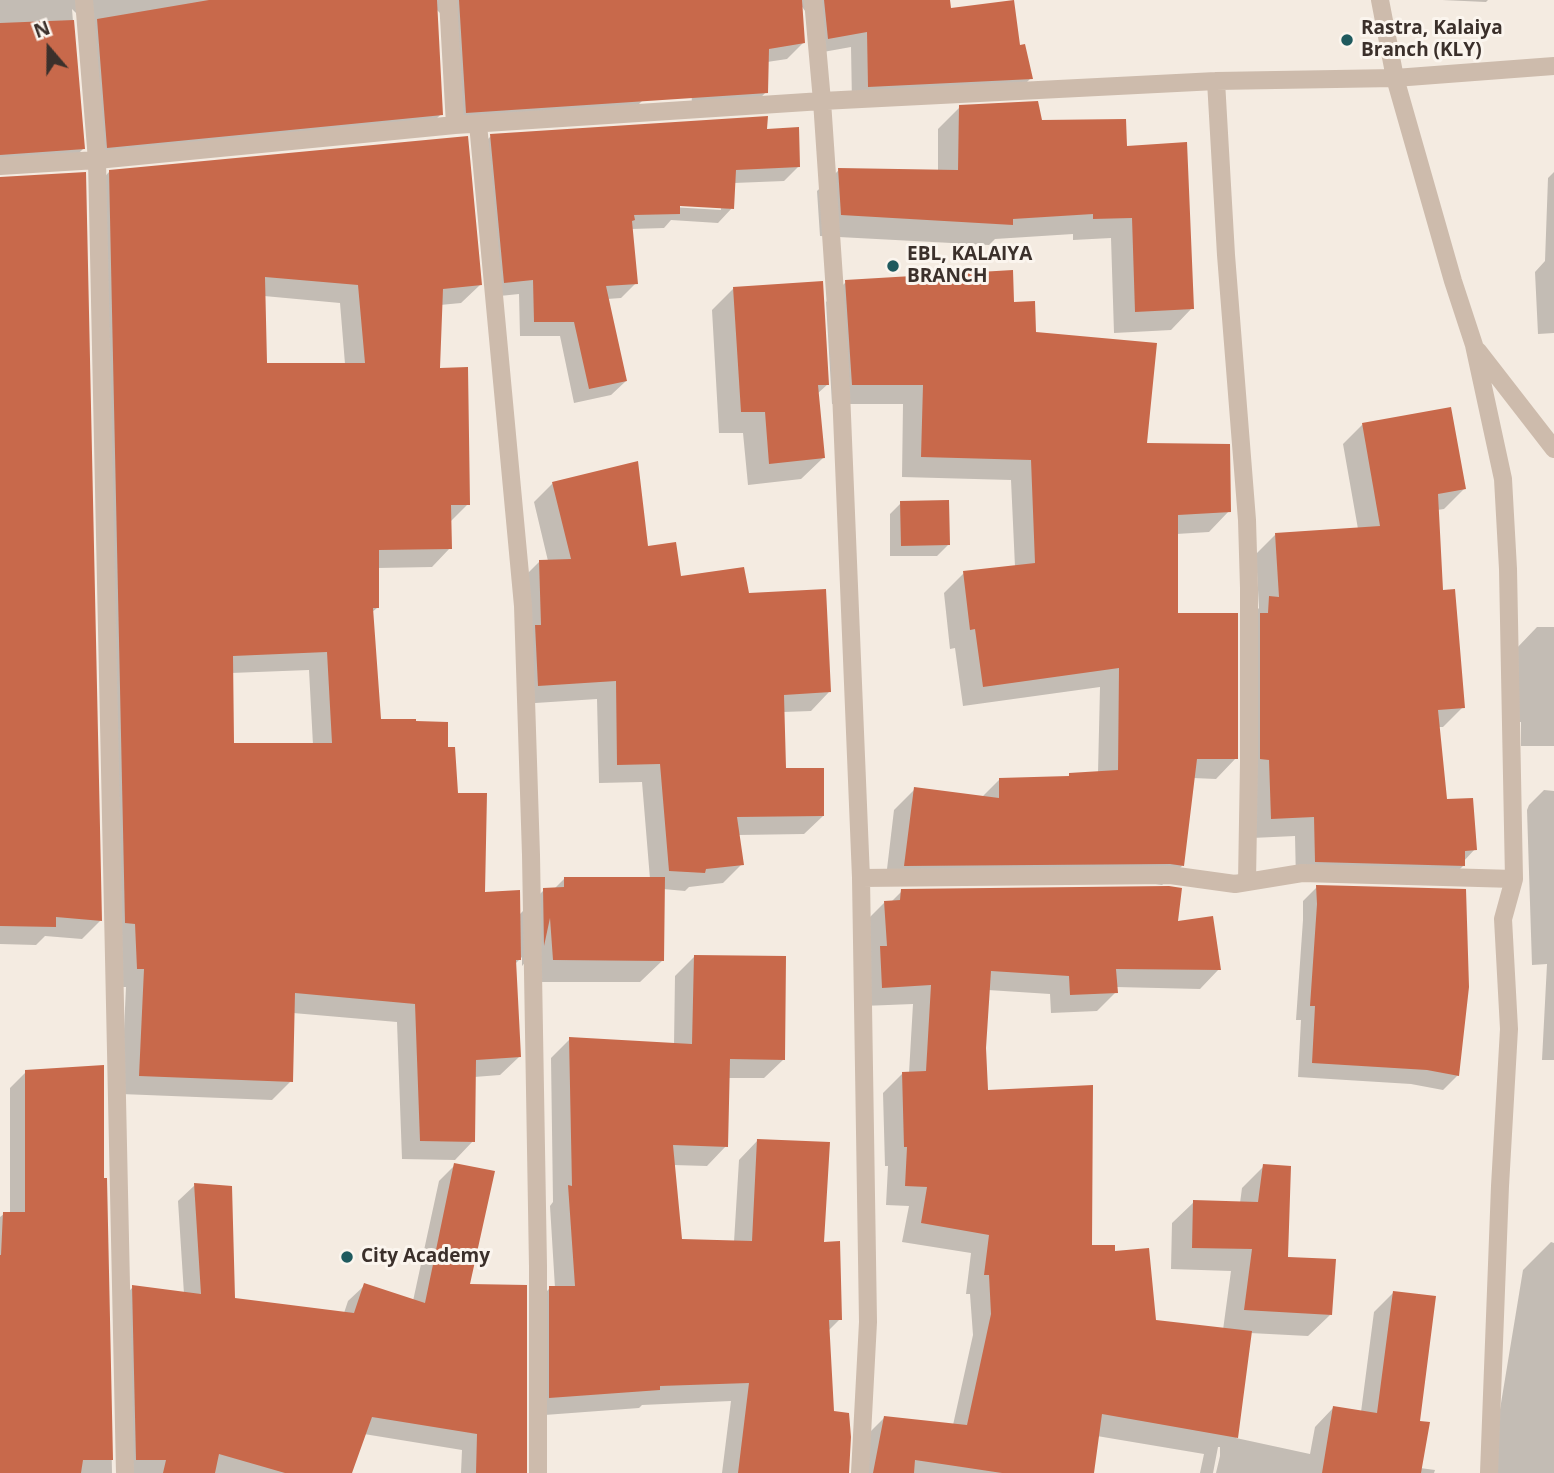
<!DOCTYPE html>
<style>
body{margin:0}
#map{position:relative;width:1554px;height:1473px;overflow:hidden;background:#f4ebe1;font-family:"Open Sans",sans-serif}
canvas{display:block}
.north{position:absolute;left:14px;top:14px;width:70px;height:70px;-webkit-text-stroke:5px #fbf5ee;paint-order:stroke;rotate:340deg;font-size:19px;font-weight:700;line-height:28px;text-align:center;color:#3b302b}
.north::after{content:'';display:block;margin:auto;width:24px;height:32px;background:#3b302b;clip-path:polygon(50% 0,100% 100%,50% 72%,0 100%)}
</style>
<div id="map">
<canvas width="1554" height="1473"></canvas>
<div class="north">N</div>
</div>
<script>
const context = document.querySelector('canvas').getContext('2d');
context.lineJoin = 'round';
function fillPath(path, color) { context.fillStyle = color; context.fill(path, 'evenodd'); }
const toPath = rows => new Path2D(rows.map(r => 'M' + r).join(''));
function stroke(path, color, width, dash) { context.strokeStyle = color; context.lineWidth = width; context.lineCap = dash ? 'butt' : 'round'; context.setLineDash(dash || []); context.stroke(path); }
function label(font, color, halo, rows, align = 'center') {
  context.font = font + ' "Open Sans",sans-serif'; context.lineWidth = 6; context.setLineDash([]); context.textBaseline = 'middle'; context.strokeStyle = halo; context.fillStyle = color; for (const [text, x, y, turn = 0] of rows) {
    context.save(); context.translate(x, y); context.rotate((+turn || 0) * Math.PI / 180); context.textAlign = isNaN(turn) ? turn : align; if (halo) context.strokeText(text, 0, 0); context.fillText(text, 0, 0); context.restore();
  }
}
fillPath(toPath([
 [0,0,636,0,642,101,624,119,448,130,442,18,440,13,435,8,441,114,423,133,90,165,78,18,76,13,72,9,83,149,65,167,0,171],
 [690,0,948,0,949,10,1019,47,1031,78,1014,95,852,103,851,47,812,54,808,15,800,4,804,42,787,59,767,62,766,92,750,109,692,113],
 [1442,0,1488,0,1486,2],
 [960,107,1040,121,1125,148,1192,308,1171,330,1114,333,1111,238,1073,240,1073,234,995,239,989,245,820,236,817,191,839,170,938,171,938,129],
 [765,130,798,167,784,181,734,183,732,208,718,223,671,220,664,228,631,229,636,283,621,298,607,299,626,381,611,395,574,403,560,336,520,336,519,294,490,297,477,150,491,136],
 [671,204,721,207,721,210,671,207],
 [109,172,480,285,461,303,440,305,438,369,468,504,450,522,450,548,432,567,377,568,377,608,371,613,380,721,446,749,456,795,483,893,519,915,544,890,553,890,564,879,650,879,642,782,599,783,597,699,520,704,521,580,540,561,548,561,534,502,553,483,646,548,679,578,748,595,829,692,811,711,783,712,784,770,823,816,804,834,738,835,742,864,723,883,689,887,685,891,663,889,663,960,640,982,531,982,529,958,522,966,522,957,514,965,519,1057,500,1075,474,1077,473,1141,455,1160,402,1159,397,1022,293,1013,291,1081,272,1100,121,1094,126,987,119,987,91,191],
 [264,296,340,303,345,364,265,364],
 [309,670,313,745,233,744,231,673],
 [1554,172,1554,333,1538,334,1535,272,1545,261,1548,178],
 [0,179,100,921,82,939,45,936,36,945,0,944],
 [846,282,1012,304,1034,334,1145,445,1229,511,1209,532,1176,534,1177,614,1236,758,1216,779,1193,778,1183,865,1162,885,1149,883,885,886,894,810,915,789,982,797,999,780,1067,778,1070,775,1098,773,1100,687,963,706,955,648,950,649,944,593,964,573,1015,567,1011,480,902,477,903,404,832,404,826,302],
 [734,288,828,384,817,394,823,458,801,479,748,485,743,433,719,433,712,310],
 [1363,424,1464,489,1444,509,1437,510,1442,592,1463,707,1443,727,1437,727,1446,801,1475,849,1463,862,1463,866,1444,885,1296,881,1295,836,1252,838,1250,618,1259,608,1256,554,1276,534,1358,529,1343,444],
 [901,503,948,545,937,556,890,556,890,514],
 [1537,627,1554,627,1554,746,1521,746,1521,722,1517,722,1515,650],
 [1544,790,1554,791,1554,1060,1542,1060,1547,964,1532,965,1527,810,1529,805],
 [1317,887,1458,1075,1443,1090,1411,1084,1298,1077,1301,1020,1296,1020,1303,920,1303,901],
 [902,891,1176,923,1219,969,1200,989,1116,987,1116,992,1097,1011,1051,1013,1050,994,988,990,984,1048,986,1091,1090,1246,1113,1253,1154,1321,1223,1330,1231,1271,1171,1269,1172,1223,1194,1202,1240,1203,1242,1188,1264,1166,1287,1258,1330,1315,1308,1336,1250,1333,1236,1438,1310,1454,1315,1427,1334,1407,1361,1412,1374,1312,1394,1292,1418,1422,1420,1468,1435,1470,1434,1473,1216,1473,1220,1456,1220,1447,1218,1447,1213,1473,1200,1473,1204,1454,1097,1436,1092,1473,858,1473,865,1437,884,1418,953,1425,973,1335,970,1294,966,1294,971,1253,902,1242,909,1206,886,1205,888,1166,885,1166,883,1093,902,1074,909,1073,913,1004,863,1006,865,922,884,903,891,902],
 [694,957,784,1059,764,1078,728,1078,726,1146,707,1166,673,1165,680,1241,734,1242,739,1160,758,1140,822,1244,840,1319,828,1331,832,1413,847,1473,722,1473,731,1401,642,1405,639,1408,531,1416,531,1307,550,1288,555,1288,550,1206,553,1202,551,1058,570,1039,674,1045,675,976],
 [26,1072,102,1180,106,1180,112,1473,0,1473,0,1217,4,1214,10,1214,10,1088],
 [455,1165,468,1286,525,1473,461,1473,462,1450,364,1434,350,1473,120,1473,117,1304,133,1287,184,1294,178,1201,195,1185,233,1300,344,1313,348,1301,365,1285,413,1301,439,1181],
 [1551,1242,1554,1243,1554,1473,1492,1473,1490,1470,1523,1270]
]), '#0003');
fillPath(toPath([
 [209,0,437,0,443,115,107,148,97,19],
 [459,0,802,0,805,43,769,49,768,93,466,113],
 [824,0,950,0,951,8,1014,0,1020,45,1025,44,1033,79,868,87,867,32,828,39],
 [74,20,85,149,0,155,0,23],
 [1038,101,1042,120,1126,119,1127,146,1187,142,1194,309,1135,312,1132,218,1093,219,1093,214,1013,219,1013,225,841,215,838,168,958,170,959,105],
 [768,116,767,129,799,127,800,167,736,170,734,209,680,206,680,214,634,215,635,220,632,221,638,284,606,286,627,381,589,389,574,322,534,322,533,280,504,283,490,134],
 [468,136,482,285,443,289,440,368,468,367,470,505,451,505,452,549,379,550,379,608,373,608,381,719,416,719,416,721,448,722,448,747,455,747,458,793,487,793,485,892,520,890,521,960,516,960,521,1057,476,1060,475,1142,420,1141,415,1004,295,993,293,1082,139,1076,144,969,137,969,135,924,125,923,109,170],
 [265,277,358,285,365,363,267,363],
 [327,652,332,743,234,743,233,656],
 [86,172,102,921,56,917,56,927,0,926,0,177],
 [1013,270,1014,302,1035,301,1036,332,1157,343,1147,443,1230,444,1231,512,1178,515,1178,613,1238,613,1238,759,1197,759,1184,866,1170,864,904,866,914,787,999,798,999,778,1069,776,1069,773,1118,770,1119,668,983,687,975,629,970,630,963,571,1035,563,1031,460,921,457,923,385,852,385,845,280],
 [823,281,829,385,818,385,825,458,769,464,765,412,741,412,733,287],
 [1451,407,1466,489,1438,494,1443,590,1455,589,1465,708,1438,710,1447,799,1473,798,1477,850,1465,851,1465,866,1315,862,1314,817,1271,819,1269,760,1260,759,1260,613,1268,613,1269,596,1279,597,1275,533,1380,526,1362,423],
 [638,461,648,546,676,542,681,576,744,567,749,593,826,589,831,692,784,695,786,768,824,768,824,816,737,817,744,865,706,869,705,873,669,871,660,764,617,765,616,681,538,686,535,625,541,625,539,560,571,559,552,482],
 [949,500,950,545,901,546,900,501],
 [564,877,665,877,664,961,553,960,550,918,544,946,543,888,564,887],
 [1316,885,1466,889,1469,987,1459,1076,1427,1070,1312,1063,1315,1006,1310,1006,1317,904],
 [1169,886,1182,888,1178,921,1213,916,1221,970,1116,969,1118,993,1070,995,1069,976,991,971,986,1048,988,1090,1093,1085,1092,1245,1115,1245,1115,1251,1149,1248,1156,1320,1252,1331,1238,1438,1102,1414,1094,1473,1002,1473,915,1460,914,1473,873,1473,884,1416,967,1425,991,1314,989,1275,984,1275,989,1235,921,1223,927,1187,905,1186,907,1147,904,1147,902,1072,926,1071,931,985,882,988,880,946,887,946,884,901,900,900,901,889],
 [694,955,786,956,785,1060,730,1059,728,1147,673,1145,682,1239,752,1241,757,1139,830,1142,824,1242,840,1241,842,1320,829,1320,834,1411,849,1413,851,1437,849,1473,738,1473,749,1383,660,1386,660,1390,549,1398,549,1286,575,1286,568,1185,572,1186,569,1037,692,1044],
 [104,1065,104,1178,107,1178,113,1460,83,1460,81,1473,0,1473,0,1255,1,1255,3,1212,25,1212,25,1070],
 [454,1163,495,1171,470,1284,527,1285,527,1473,476,1473,477,1434,372,1417,352,1473,285,1473,219,1454,215,1473,163,1473,166,1460,136,1460,132,1285,201,1294,194,1183,232,1186,235,1298,354,1313,364,1283,425,1303],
 [1263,1164,1291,1166,1288,1257,1336,1259,1332,1315,1244,1310,1252,1249,1192,1248,1193,1200,1258,1202],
 [1393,1291,1436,1296,1420,1421,1430,1422,1421,1473,1322,1473,1333,1406,1377,1413]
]), '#c8694b');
stroke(toPath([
 [84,0,97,160,125,1473],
 [448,0,455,125],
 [813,0,822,101,840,367,861,878,868,1322,860,1473],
 [1380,0,1395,78,1453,281,1474,345,1503,479,1508,569,1514,879,1503,919,1509,1029,1500,1186,1489,1473],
 [1216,81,1226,255,1247,520,1249,588,1249,761,1247,882],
 [478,124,523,606,531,855,538,1266,538,1473],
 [0,166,97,160,455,125,822,101,1216,81,1395,78,1554,66],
 [1478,351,1554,449],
 [861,878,1170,875,1235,884,1302,873,1514,879]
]), '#cdbbac', 18);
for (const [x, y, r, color] of [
 [1347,40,7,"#1f5a5e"],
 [893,266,7,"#1f5a5e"],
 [347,1257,7,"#1f5a5e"]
]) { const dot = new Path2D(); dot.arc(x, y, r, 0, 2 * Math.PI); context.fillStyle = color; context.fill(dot); stroke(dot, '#fbf5ee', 2.5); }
label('bold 19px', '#3b302b', '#fbf5ee', [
 ["Rastra, Kalaiya",1361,29],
 ["Branch (KLY)",1361,51],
 ["EBL, KALAIYA",907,255],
 ["BRANCH",907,277],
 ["City Academy",361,1257]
], 'left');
</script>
